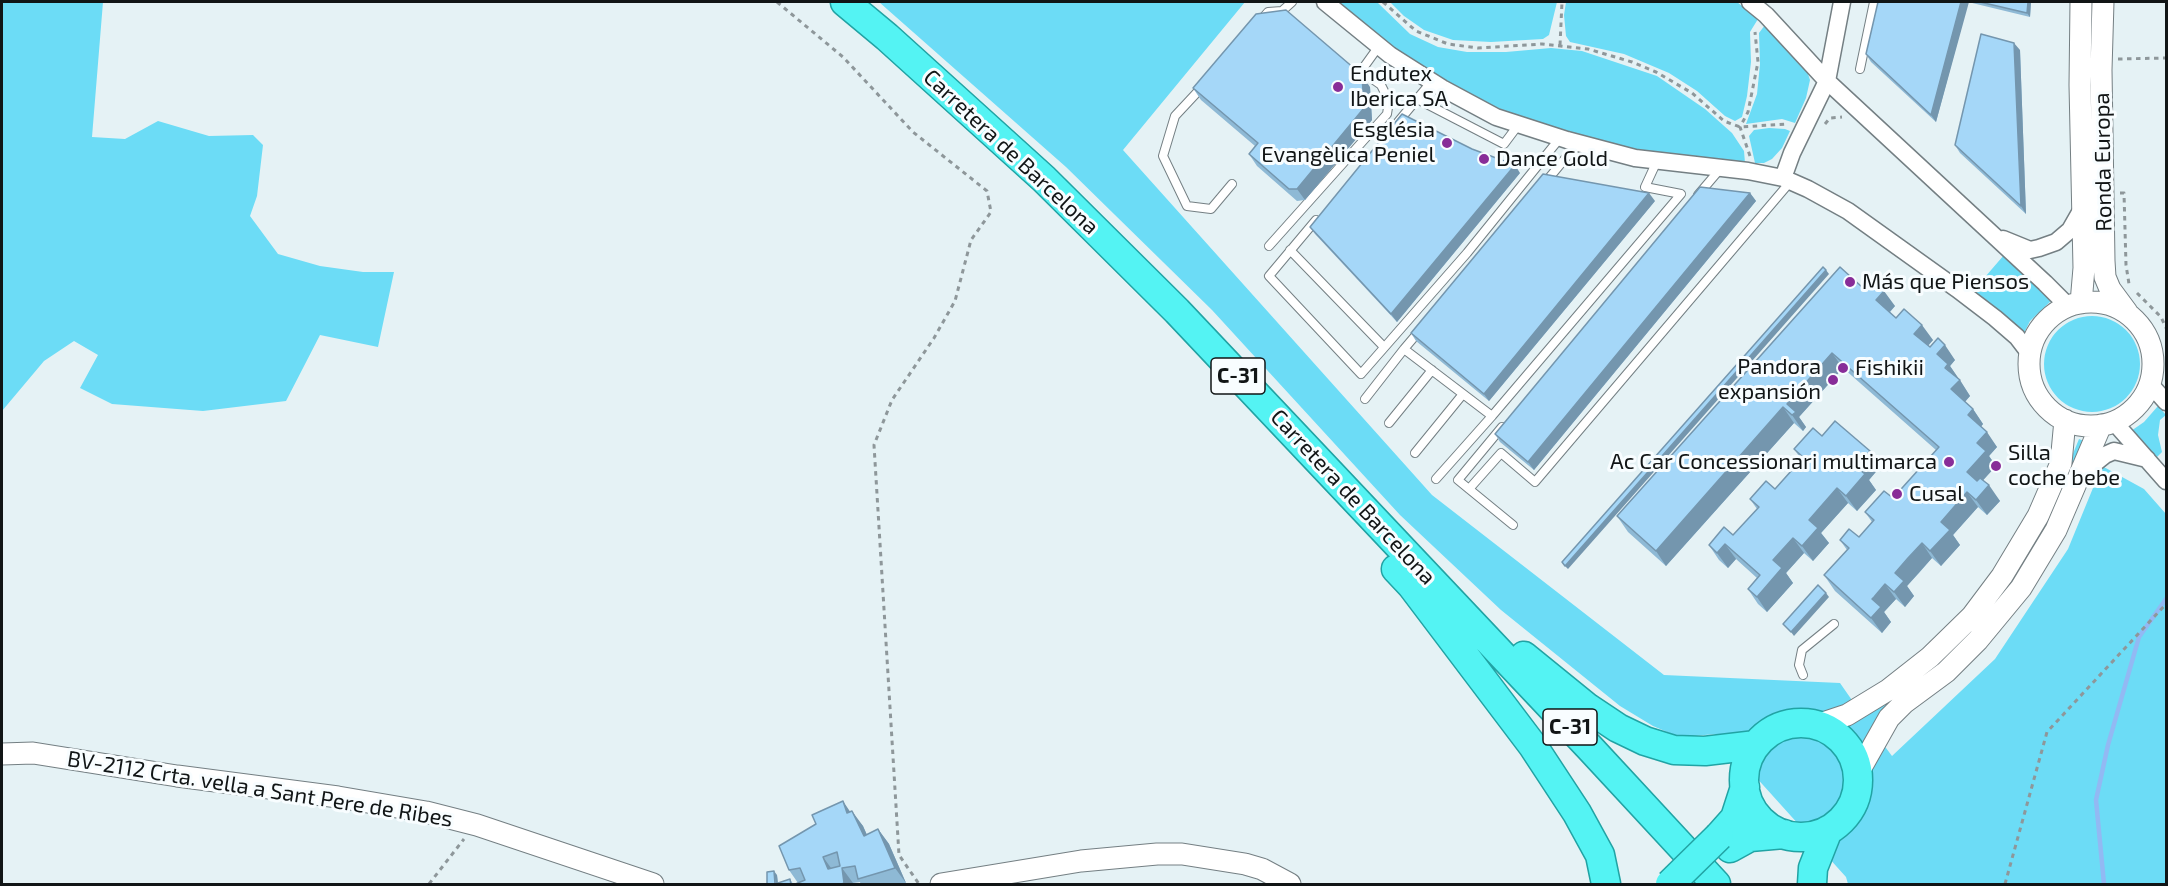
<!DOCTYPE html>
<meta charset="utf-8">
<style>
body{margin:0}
#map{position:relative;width:2168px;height:886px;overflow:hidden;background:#e5f2f5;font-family:"Exo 2",sans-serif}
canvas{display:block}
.frame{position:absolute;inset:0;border:3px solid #111516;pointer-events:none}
</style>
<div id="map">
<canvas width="2168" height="886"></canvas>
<div class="frame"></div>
</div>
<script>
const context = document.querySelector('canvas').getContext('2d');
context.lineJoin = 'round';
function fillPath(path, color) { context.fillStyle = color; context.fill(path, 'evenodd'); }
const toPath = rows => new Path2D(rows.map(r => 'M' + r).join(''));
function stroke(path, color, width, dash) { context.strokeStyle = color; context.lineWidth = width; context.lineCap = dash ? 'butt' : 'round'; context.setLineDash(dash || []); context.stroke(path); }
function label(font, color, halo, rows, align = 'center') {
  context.font = font + ' "Exo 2",sans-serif'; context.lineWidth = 6; context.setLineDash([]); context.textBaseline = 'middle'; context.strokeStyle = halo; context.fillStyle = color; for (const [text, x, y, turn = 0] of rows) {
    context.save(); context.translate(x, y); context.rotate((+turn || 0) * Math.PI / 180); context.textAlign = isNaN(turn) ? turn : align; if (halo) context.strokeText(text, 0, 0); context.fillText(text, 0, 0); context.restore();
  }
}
fillPath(toPath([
 [2,2,103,2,92,137,125,139,158,121,209,136,253,135,263,145,257,196,250,216,278,254,320,266,363,272,394,272,378,347,320,335,286,401,203,411,112,404,80,388,98,355,74,341,44,361,2,411,2,322,3,322],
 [879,2,1245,2,1123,150,1432,495,1664,675,1840,683,1863,716,1874,711,1899,693,2052,505,2079,439,2084,441,2048,527,1996,609,1874,732,1892,756,1995,659,2068,549,2102,466,2144,489,2166,514,2166,884,1848,884,1846,877,1717,734,1679,737,1653,726,1620,706,1501,610,1400,515,1212,310,1066,167],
 [1335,2,1377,2,1410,34,1438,47,1467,52,1506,52,1551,48,1582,51,1657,76,1705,109,1732,133,1744,151,1745,163,1635,151,1521,118,1473,97,1393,48],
 [1390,2,1557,2,1549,35,1543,39,1491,42,1453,40,1424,30,1404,16],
 [1566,2,1737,2,1758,19,1750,32,1751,62,1747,96,1742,117,1735,121,1725,116,1697,91,1669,73,1624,54,1570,42,1566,36,1564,15],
 [1765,25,1805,65,1810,80,1806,98,1795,123,1782,119,1746,124,1757,94,1760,64,1759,33],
 [1769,128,1785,129,1790,131,1782,148,1772,159,1764,163,1755,163,1749,136,1754,130],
 [2004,255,2052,300,2030,321,2024,333,1973,291],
 '2044 364a48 48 0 1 1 96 0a48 48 0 1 1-96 0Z',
 [2158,406,2166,415,2160,420,2158,435,2162,452,2157,457,2131,431,2144,422]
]), '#6cdcf6');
stroke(toPath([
 [2104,884,2096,800,2108,745,2139,637,2166,599]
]), '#92b9f3', 4.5);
const service = toPath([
 [1261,20,1268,12,1282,11,1292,2],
 [1860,69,1874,2],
 [1203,86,1175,116,1163,156,1187,206,1211,209,1232,184],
 [1417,99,1504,144,1519,124],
 [1398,122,1432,81],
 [1544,184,1578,143],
 [1698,195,1721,168],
 [1316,220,1269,276,1361,374,1467,253,1560,138],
 [1269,246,1387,114,1389,101,1381,85,1361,71,1379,46],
 [1290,250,1384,347],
 [1421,329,1404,349,1492,416,1681,194,1645,187,1657,161],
 [1365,399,1404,349],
 [1389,423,1432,370],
 [1502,427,1458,480,1513,525],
 [1415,453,1463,394],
 [1436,479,1492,416],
 [1469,489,1501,453,1535,482,1791,181],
 [1803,675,1799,665,1802,650,1834,624]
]);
const minor = toPath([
 [1325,2,1390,55,1442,88,1496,117,1567,140,1635,158,1748,171,1783,178,1808,189,1848,211,1957,289,1995,318,2017,337,2030,354],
 [1750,2,1766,15,1827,81,2045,283,2068,306],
 [1783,178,1792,153,1827,81,1842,2],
 [2003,239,2030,250,2039,248,2056,242,2070,230,2082,209],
 [2150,384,2166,402],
 [2114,422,2166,481],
 [2080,475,2105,455,2114,451,2147,459]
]);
const tertiary = toPath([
 [2103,2,2101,70,2104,261,2105,277,2110,289,2127,312],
 '2029 364a62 62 0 1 1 124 0a62 62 0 1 1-124 0Z',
 [2081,303,2084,268,2080,85,2081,2],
 [1817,725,1847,715,1888,690,1930,657,1972,616,2002,576,2038,516,2061,463,2065,420],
 [2,754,33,753,177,776,338,797,426,812,477,825,653,884],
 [1858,773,1889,718,1904,703,1946,672,1978,640,2021,588,2056,530,2101,425],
 [941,884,1081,861,1157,854,1182,854,1245,864,1262,869,1290,884]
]);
const trunk = toPath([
 [845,2,887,37,1044,179,1177,311,1590,748,1716,884],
 [1396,569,1412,586,1533,746,1577,813,1600,855,1606,884],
 [1524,656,1588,708,1618,728,1645,741,1674,750,1705,751,1756,745],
 '1744 780a57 57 0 1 1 114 0a57 57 0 1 1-114 0Z',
 [1719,836,1735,818,1745,787],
 [1730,848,1750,837,1784,834],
 [1812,884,1813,868,1828,830]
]);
stroke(service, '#747f83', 10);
stroke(minor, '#747f83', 19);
stroke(tertiary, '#747f83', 23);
stroke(trunk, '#21a3a4', 31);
stroke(toPath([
 [777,2,843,57,913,132,987,191,991,212,971,240,955,301,934,338,892,400,874,445,899,855,919,884],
 [1383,2,1416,31,1448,44,1478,48,1542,44,1588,49,1632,62,1656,72,1692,93,1724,121,1740,127,1787,124],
 [1560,45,1562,2],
 [2118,59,2166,58],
 [1825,124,1830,118,1842,117],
 [1750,156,1740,127,1748,112,1758,62,1755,32],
 [2120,193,2124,193,2126,265,2129,284],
 [2137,293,2161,317,2166,328],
 [429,884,464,839],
 [2005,884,2047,732,2166,604]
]), '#8e979a', 3, [4.5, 4.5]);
stroke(service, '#fff', 8);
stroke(minor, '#fff', 16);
stroke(tertiary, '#fff', 21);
stroke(trunk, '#54f3f3', 28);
const trunkBridge = toPath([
 [1670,884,1719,836]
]);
stroke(trunkBridge, '#21a3a4', 31, []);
stroke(trunkBridge, '#54f3f3', 28);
fillPath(toPath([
 [1878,2,2031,2,2030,17,1968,2,1936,122,1871,62,1866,54],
 [2020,50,2026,214,1960,153,1955,145],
 [1370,87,1372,120,1305,200,1297,201,1257,166,1249,154,1255,146,1201,100,1193,88],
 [1520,173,1397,322,1315,234,1310,227],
 [1750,193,1756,201,1534,470,1500,442,1495,434],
 [1655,201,1489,401,1416,341,1411,333],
 [1862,287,1895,306,1890,312,1896,318,1933,340,1928,346,1930,347,1955,360,1950,366,1970,396,1965,402,1973,409,1983,424,1981,427,1997,447,1989,456,1996,466,1983,480,2000,501,1987,515,1978,507,1953,535,1960,545,1941,566,1932,558,1919,573,1907,586,1914,596,1905,607,1896,599,1884,612,1891,622,1882,633,1835,591,1824,575,1847,550,1840,540,1859,537,1872,522,1865,512,1893,498,1936,450,1843,368,1799,417,1806,427,1803,431,1794,423,1666,566,1628,532,1617,516],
 [1822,436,1880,467,1869,480,1876,490,1857,511,1848,503,1821,533,1829,543,1813,561,1804,553,1786,573,1793,583,1767,612,1758,604,1748,589,1757,578,1736,559,1728,568,1719,560,1709,545,1733,535,1757,509,1750,499,1775,489,1801,459,1794,449],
 [850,812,863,826,867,835,878,829,889,844,906,883,902,885,861,885,860,882,853,883,853,885,767,885,777,875,778,883,790,879,793,884,798,883,789,870]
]), '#8eb9d5');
fillPath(toPath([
 [1961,2,1969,2,1936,122,1931,115],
 [2028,2,2031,2,2030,17,2027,13],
 [2014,43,2020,50,2026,214,2021,206],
 [1362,75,1370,87,1372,120,1305,200,1297,189],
 [1515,165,1520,173,1397,322,1391,314],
 [1649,193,1655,201,1489,401,1484,394],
 [1750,193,1756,201,1534,470,1528,462],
 [1826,270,1829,274,1568,569,1565,566],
 [1884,291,1895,306,1887,315,1876,300],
 [1922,325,1933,340,1925,349,1914,334],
 [1945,345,1955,360,1950,366,1959,379,1956,383,1937,354],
 [1832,353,1843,368,1799,417,1806,427,1803,431,1792,415,1787,404],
 [1960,380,1970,396,1962,405,1951,389],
 [1783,407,1794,423,1666,566,1656,551],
 [1973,409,1983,424,1978,430,1968,415],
 [1987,432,1997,447,1989,456,1996,466,1977,487,1967,472,1977,443],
 [1870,451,1880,467,1869,480,1876,490,1857,511,1846,496,1856,467],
 [1989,485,2000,501,1987,515,1976,500],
 [1837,488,1848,503,1821,533,1829,543,1813,561,1802,546,1809,520],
 [1967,492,1978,507,1953,535,1960,545,1941,566,1930,551,1941,522],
 [1793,538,1804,553,1786,573,1793,583,1767,612,1757,597,1773,560],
 [1922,543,1932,558,1907,586,1914,596,1905,607,1894,592,1895,573],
 [1725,544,1736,559,1728,568,1717,553],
 [1885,584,1896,599,1884,612,1891,622,1882,633,1871,618,1872,599],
 [1826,593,1829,597,1794,636,1791,632],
 [843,801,853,816,847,813],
 [852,811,863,826,874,851,864,836],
 [878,829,889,844,906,883,895,868],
 [823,857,834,872,828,869],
 [842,868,853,883,853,885,845,885,844,883],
 [774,871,777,875,778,885,776,885]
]), '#7496ae');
const building = toPath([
 [1878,2,1961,2,1931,115,1866,54,1878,2],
 [1980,2,2028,2,2027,13,1980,2],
 [1286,10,1362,75,1364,108,1297,189,1289,189,1249,154,1258,143,1193,88,1256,14,1286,10],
 [1981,34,2014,43,2021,206,1955,145,1981,34],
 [1402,114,1472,149,1515,165,1391,314,1310,227,1402,114],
 [1543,174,1649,193,1484,394,1411,333,1543,174],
 [1700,187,1750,193,1528,462,1495,434,1700,187],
 [1823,267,1826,270,1565,566,1562,562,1823,267],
 [1840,267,1862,287,1870,278,1884,291,1876,300,1896,318,1904,309,1922,325,1914,334,1930,347,1938,338,1945,345,1937,354,1948,364,1945,368,1960,380,1951,389,1973,409,1968,415,1987,432,1977,443,1986,451,1967,472,1977,481,1980,478,1989,485,1976,500,1967,492,1941,522,1950,530,1930,551,1922,543,1908,558,1895,573,1904,581,1894,592,1885,584,1874,597,1872,599,1881,607,1871,618,1824,575,1849,548,1840,540,1849,529,1859,537,1874,520,1865,512,1884,491,1893,498,1939,447,1832,353,1787,404,1796,412,1792,415,1783,407,1656,551,1617,516,1840,267],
 [1835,421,1870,451,1856,467,1865,474,1846,496,1837,488,1809,520,1818,528,1802,546,1793,538,1773,560,1782,568,1757,597,1748,589,1760,575,1725,544,1717,553,1709,545,1724,527,1733,535,1759,507,1750,499,1766,481,1775,489,1801,460,1803,457,1794,449,1813,428,1822,436,1835,421],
 [1818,585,1826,593,1791,632,1783,624,1818,585],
 [843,801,847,813,852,811,864,836,878,829,895,868,858,879,855,866,842,868,844,883,840,885,793,885,805,880,800,868,789,870,779,846,816,824,812,815,843,801],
 [837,852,840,866,828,869,823,857,837,852],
 [774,871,775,884,767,885,767,872,774,871],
 [790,879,791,885,772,885,790,879]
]);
fillPath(building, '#a5d7f8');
stroke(building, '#7496ae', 1.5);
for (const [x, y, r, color] of [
 [1338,87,6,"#882d98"],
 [1447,143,6,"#882d98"],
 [1484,159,6,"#882d98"],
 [1850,282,6,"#882d98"],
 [1843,368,6,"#882d98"],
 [1833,380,6,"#882d98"],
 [1949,462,6,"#882d98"],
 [1996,466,6,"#882d98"],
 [1897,494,6,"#882d98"]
]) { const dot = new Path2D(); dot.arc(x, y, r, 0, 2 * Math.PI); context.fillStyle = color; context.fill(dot); stroke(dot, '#f8fdff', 2); }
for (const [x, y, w] of [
 [1238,376,54],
 [1570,727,54]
]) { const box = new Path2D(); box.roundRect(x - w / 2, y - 18, w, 36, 4.5); context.fillStyle = '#f8fdff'; context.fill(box); stroke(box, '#111516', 1.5); }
label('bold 21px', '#111516', null, [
 ["C-31",1238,376],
 ["C-31",1570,727]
]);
label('22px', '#111516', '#f8fdff', [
 ["Endutex",1350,74],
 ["Iberica SA",1350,99],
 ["Església",1435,130,"right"],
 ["Evangèlica Peniel",1435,155,"right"],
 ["Dance Gold",1496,159],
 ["Más que Piensos",1862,282],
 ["Pandora",1821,367,"right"],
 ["expansión",1821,392,"right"],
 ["Fishikii",1855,368],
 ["Silla",2008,453],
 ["coche bebe",2008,478],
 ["Ac Car Concessionari multimarca",1937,462,"right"],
 ["Cusal",1909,494]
], 'left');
label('22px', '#111516', '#f8fdff', [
 ["Carretera de Barcelona",1011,152,43],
 ["Ronda Europa",2103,162,-91],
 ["Carretera de Barcelona",1353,497,47],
 ["BV-2112 Crta. vella a Sant Pere de Ribes",260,789,9]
]);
</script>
